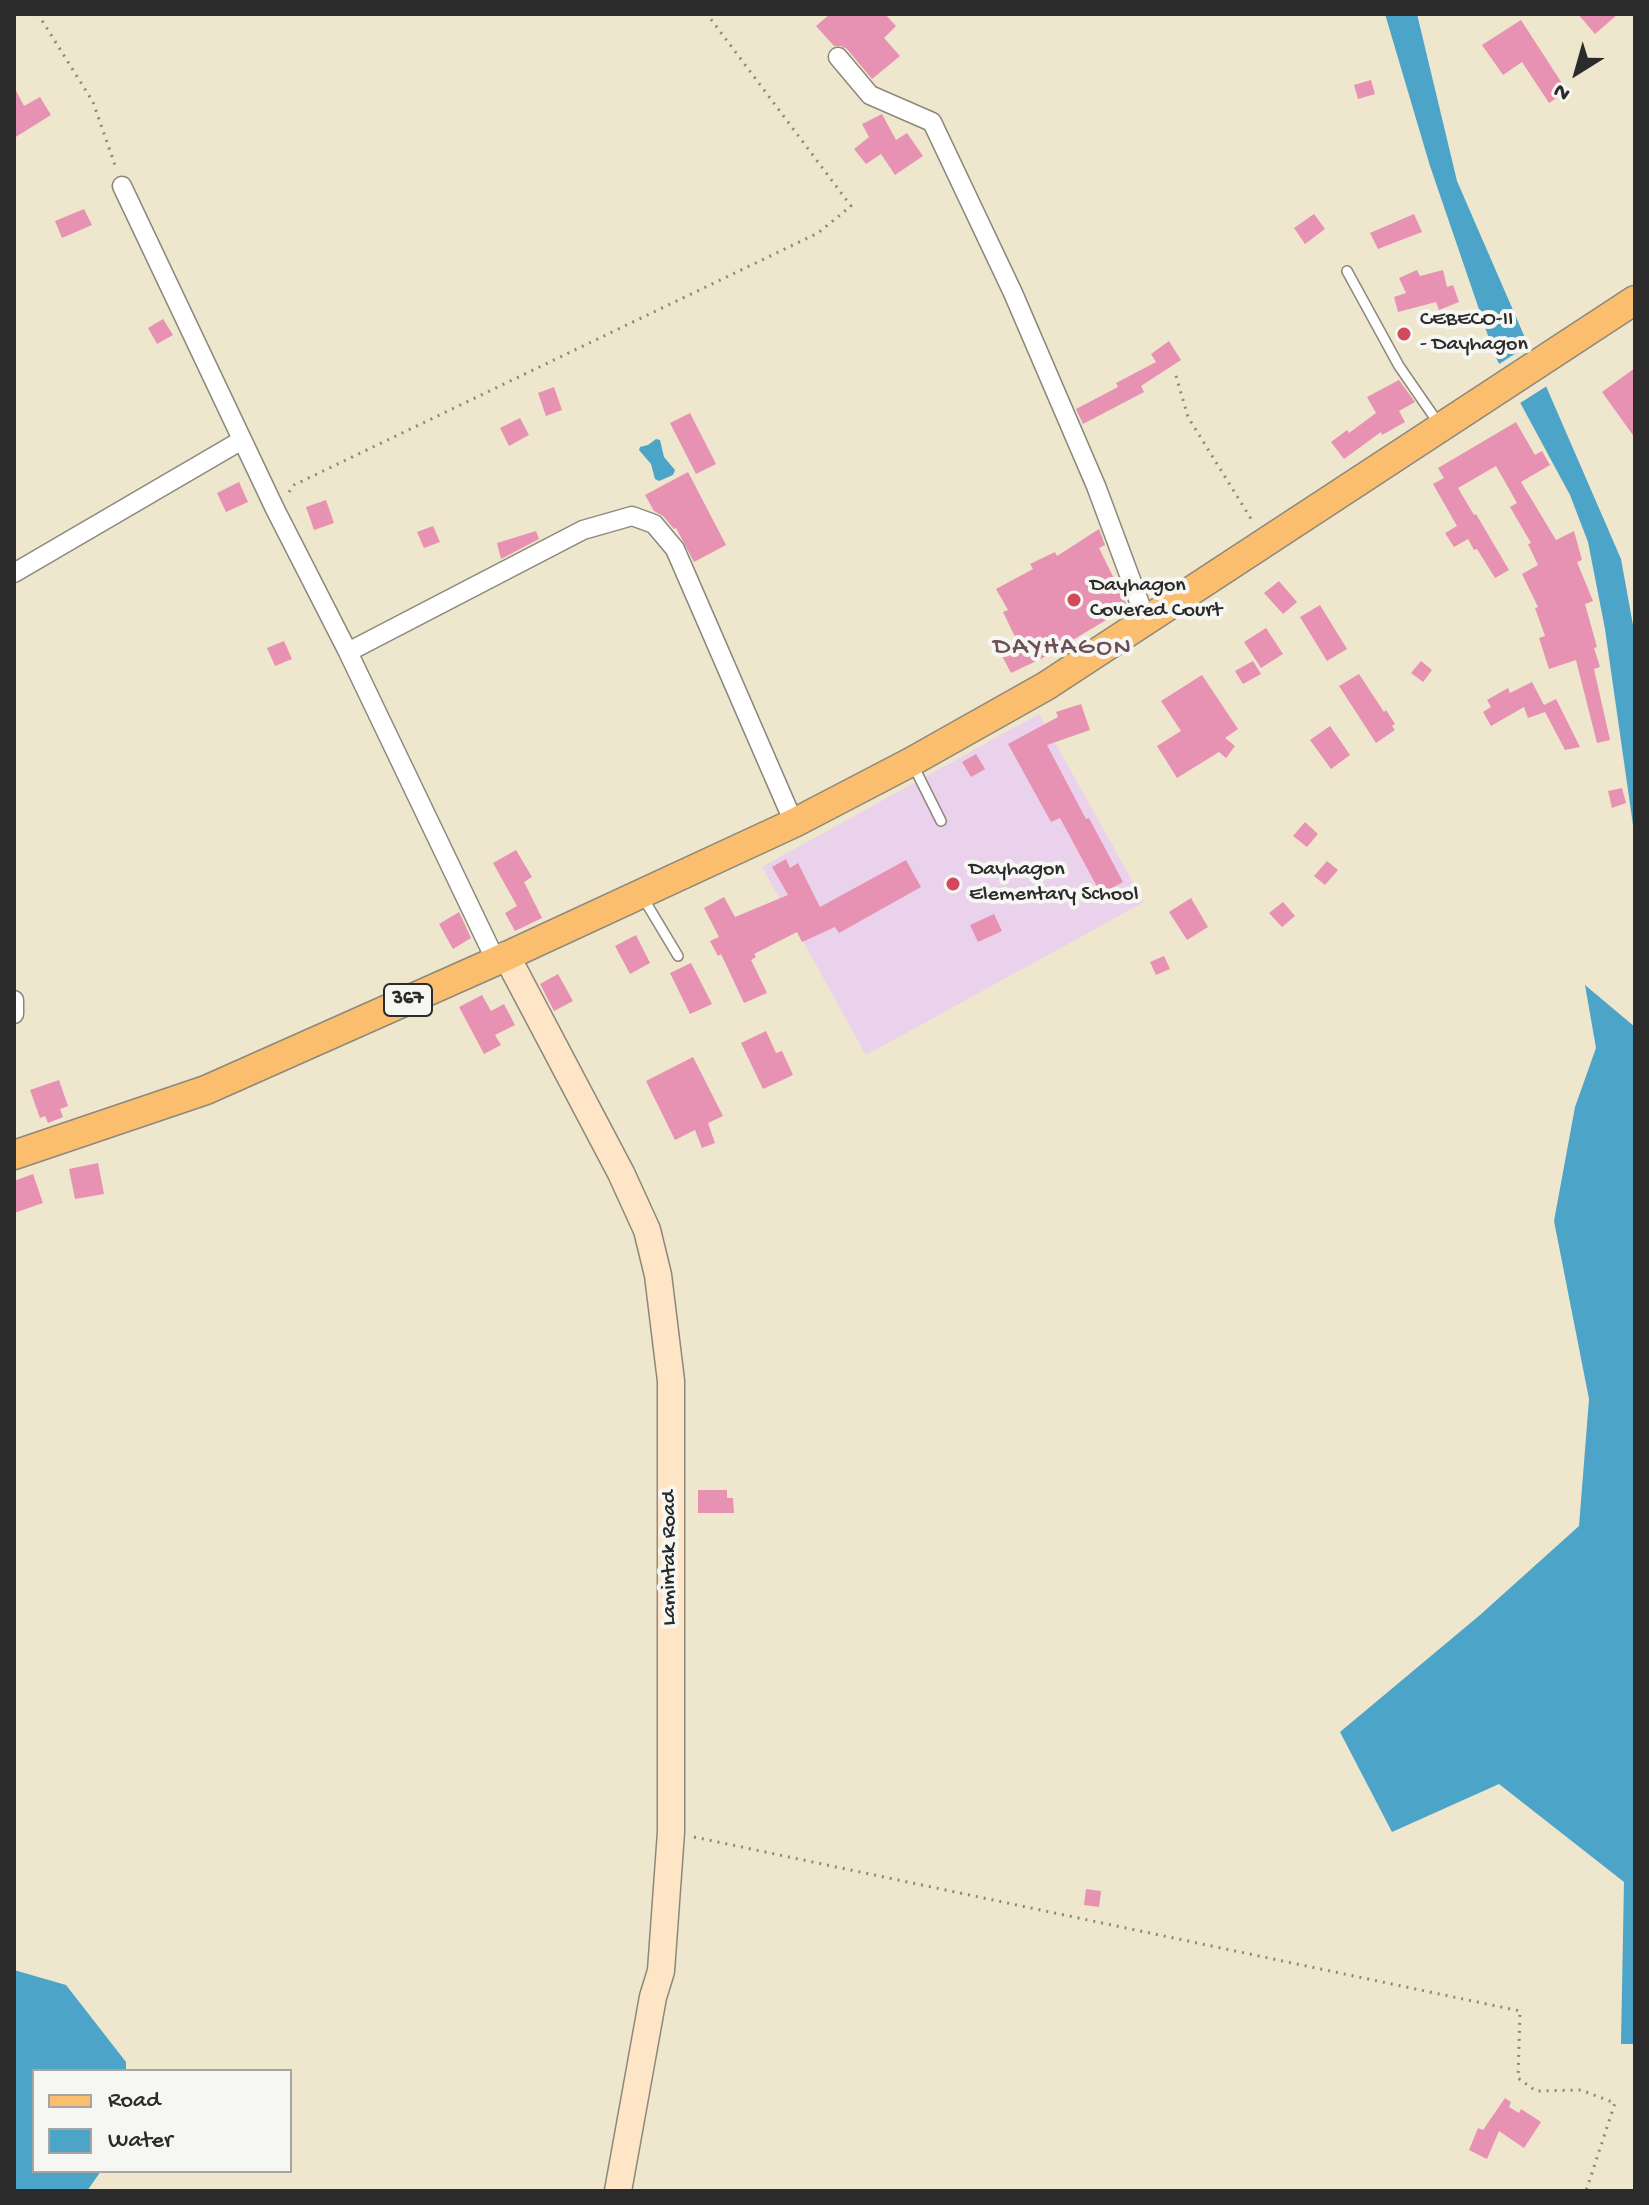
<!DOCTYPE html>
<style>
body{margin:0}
#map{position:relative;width:1649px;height:2205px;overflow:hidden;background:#eee6cd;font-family:"Gochi Hand",sans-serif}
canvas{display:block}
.frame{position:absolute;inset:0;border:16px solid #2b2b2b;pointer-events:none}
.legend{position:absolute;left:32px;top:2069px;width:260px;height:104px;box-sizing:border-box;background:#f6f6f2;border:2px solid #a5a5a2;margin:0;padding:10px 14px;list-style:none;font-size:24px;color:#2b2b2b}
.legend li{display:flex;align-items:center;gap:16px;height:40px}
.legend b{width:40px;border:2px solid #a5a5a2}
.north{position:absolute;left:1537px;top:32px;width:80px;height:80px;-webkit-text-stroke:6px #f6f6f2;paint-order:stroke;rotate:217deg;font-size:22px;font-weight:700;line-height:32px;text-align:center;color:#2b2b2b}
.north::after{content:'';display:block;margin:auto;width:28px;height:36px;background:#2b2b2b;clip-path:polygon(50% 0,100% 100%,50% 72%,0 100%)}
</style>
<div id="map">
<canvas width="1649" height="2205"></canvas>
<div class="frame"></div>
<ul class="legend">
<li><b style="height:10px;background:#fabe6e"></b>Road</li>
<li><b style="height:22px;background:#4ca4c9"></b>Water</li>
</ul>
<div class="north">N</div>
</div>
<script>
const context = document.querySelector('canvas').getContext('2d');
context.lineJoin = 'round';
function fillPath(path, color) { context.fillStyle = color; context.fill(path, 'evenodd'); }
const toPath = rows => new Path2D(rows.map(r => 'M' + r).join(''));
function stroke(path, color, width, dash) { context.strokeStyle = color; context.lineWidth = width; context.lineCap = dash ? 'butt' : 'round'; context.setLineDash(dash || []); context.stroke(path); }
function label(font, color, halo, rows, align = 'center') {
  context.font = font + ' "Gochi Hand",sans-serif'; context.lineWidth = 8; context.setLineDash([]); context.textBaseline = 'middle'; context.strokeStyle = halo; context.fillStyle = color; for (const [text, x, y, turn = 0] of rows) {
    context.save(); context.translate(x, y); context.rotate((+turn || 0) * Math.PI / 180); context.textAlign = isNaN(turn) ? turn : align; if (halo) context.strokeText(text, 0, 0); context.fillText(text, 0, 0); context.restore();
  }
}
fillPath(toPath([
 [1039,714,1144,902,866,1055,762,867]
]), '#ead1ec');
fillPath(toPath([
 [1385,14,1417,14,1457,181,1621,559,1635,636,1635,839,1605,629,1588,542,1570,495,1495,356,1430,166],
 [656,439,660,440,664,457,675,470,673,475,659,481,655,479,651,464,639,450,640,447,648,445],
 [1585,985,1635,1027,1635,2044,1621,2044,1624,1882,1499,1784,1392,1832,1340,1732,1480,1615,1579,1526,1589,1399,1554,1221,1575,1107,1596,1048],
 [14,1970,66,1985,126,2062,126,2071,34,2071,34,2171,101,2171,87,2191,14,2191]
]), '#4ca4c9');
fillPath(toPath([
 [1532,343,1550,384,1517,405,1496,366]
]), '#eee6cd');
fillPath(toPath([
 [830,14,885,14,896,26,884,38,900,56,872,79,847,49,841,46,834,46,816,26],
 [1578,14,1618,14,1595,34],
 [1521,20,1567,91,1549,103,1522,62,1503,75,1482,45],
 [1371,80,1375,94,1358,99,1354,85],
 [14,87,24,106,40,97,51,115,14,138],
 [882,114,896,140,907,133,923,156,895,175,881,154,866,164,854,149,869,137,862,124],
 [84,209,92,225,62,238,55,221],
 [1314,214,1325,229,1305,244,1294,228],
 [1414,214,1422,232,1378,249,1370,233],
 [1417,270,1420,276,1443,270,1447,287,1453,285,1459,302,1439,310,1436,302,1398,312,1394,297,1406,293,1399,278],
 [163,319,173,335,157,344,148,328],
 [1169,341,1181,360,1141,386,1144,392,1083,424,1076,409,1118,387,1116,383,1156,362,1151,354],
 [1635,368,1635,438,1602,392],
 [1399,380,1415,402,1399,411,1405,422,1382,435,1381,432,1344,459,1331,442,1347,430,1349,433,1376,413,1367,397],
 [554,387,562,410,546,416,538,393],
 [690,413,716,464,696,474,670,423],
 [520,418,529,435,509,446,500,428],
 [1516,422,1535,455,1542,451,1550,465,1521,482,1556,540,1574,531,1582,560,1577,562,1593,601,1585,604,1597,647,1594,648,1600,667,1594,669,1610,740,1597,743,1576,660,1549,669,1539,638,1545,636,1535,608,1538,607,1522,574,1538,565,1528,544,1531,543,1510,507,1517,503,1496,466,1458,488,1474,515,1476,514,1509,570,1495,578,1477,549,1474,550,1468,539,1454,547,1445,533,1457,526,1433,484,1444,478,1438,468],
 [688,472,726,545,694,562,676,528,674,529,663,516,654,511,645,495],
 [239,482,248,502,226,512,217,493],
 [326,500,334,523,314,530,306,507],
 [433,526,440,542,424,548,417,532],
 [1099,529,1105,545,1099,548,1128,607,1071,641,1072,644,1011,673,1001,654,1019,645,1003,612,1008,610,996,589,1033,569,1030,564,1055,552,1057,556],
 [536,531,539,539,501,559,497,543],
 [1279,581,1297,602,1283,614,1264,593],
 [1320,605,1347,649,1327,661,1300,617],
 [1266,628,1283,654,1261,668,1244,642],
 [284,641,292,659,275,666,267,648],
 [1253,661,1261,674,1243,684,1235,671],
 [1421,661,1432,670,1423,682,1411,673],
 [1359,674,1384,712,1386,710,1395,724,1392,726,1395,730,1376,743,1339,686],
 [1202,675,1238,729,1225,738,1235,746,1226,758,1219,752,1177,778,1157,746,1181,731,1161,701],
 [1532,682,1544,705,1556,699,1580,747,1565,750,1545,712,1528,718,1524,707,1491,726,1483,712,1491,707,1487,700,1508,688,1510,693],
 [1081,704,1090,730,1047,745,1078,804,1086,819,1089,818,1123,882,1101,894,1060,818,1051,822,1008,744,1058,717,1056,712],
 [1330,726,1350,755,1331,769,1310,740],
 [976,754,985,769,971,777,962,762],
 [1622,788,1626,803,1612,808,1608,791],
 [1305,822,1318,834,1307,847,1293,836],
 [516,850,532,877,524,882,542,918,515,931,505,913,517,906,493,863],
 [786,859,790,868,798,863,820,907,906,860,921,887,839,933,835,927,802,942,797,932,754,954,756,957,751,960,767,993,744,1003,721,954,718,956,710,941,719,937,704,908,724,897,735,917,788,895,772,867],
 [1327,861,1338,870,1325,885,1314,876],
 [1191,898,1208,927,1187,940,1169,912],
 [1283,902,1295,916,1282,927,1269,913],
 [459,912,471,938,453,949,439,924],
 [994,914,1002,931,978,942,970,925],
 [636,935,650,963,630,974,615,946],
 [1164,956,1170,969,1156,975,1150,962],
 [691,963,712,1004,690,1014,670,973],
 [558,974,573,1001,554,1011,540,984],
 [482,995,491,1011,504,1004,515,1025,495,1035,501,1045,484,1054,459,1007],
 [766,1031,776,1053,782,1051,793,1075,763,1089,741,1043],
 [693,1057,723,1116,708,1123,715,1143,702,1148,695,1130,675,1140,646,1081],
 [59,1080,68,1106,60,1109,63,1117,48,1123,45,1116,40,1118,30,1090],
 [98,1163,104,1194,75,1199,69,1169],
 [33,1174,43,1203,14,1213,14,1181],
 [698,1490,727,1490,727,1498,733,1498,734,1513,698,1513],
 [1086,1889,1101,1891,1099,1907,1084,1905],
 [1505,2098,1511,2102,1509,2107,1519,2113,1521,2109,1541,2122,1524,2148,1499,2131,1487,2159,1469,2150,1478,2128,1483,2130]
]), '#e792b3');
const service = toPath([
 [1347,271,1399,366,1439,424],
 [913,765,941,821],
 [642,896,678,956]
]);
const minor = toPath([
 [838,57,870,95,932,122,1013,293,1096,486,1146,620],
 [122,186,275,509,348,652,496,961],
 [14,573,242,440],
 [348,652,583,530,632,516,654,524,675,549,794,823],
 [14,1000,14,1014]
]);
const secondary = toPath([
 [506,955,621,1173,647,1230,658,1275,671,1381,671,1832,661,1971,653,1997,618,2191]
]);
const primary = toPath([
 [14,1155,206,1090,496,961,794,823,911,762,1046,686,1635,300]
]);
stroke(service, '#8c887c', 12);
stroke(minor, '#8c887c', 21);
stroke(secondary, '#8c887c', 29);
stroke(primary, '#8c887c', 31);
stroke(toPath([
 [38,14,93,102,116,168],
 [1176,376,1188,417,1253,522],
 [289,492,294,485,818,233,851,206,707,14],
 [694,1837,1520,2011,1518,2078,1536,2091,1581,2090,1615,2103,1586,2191]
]), '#8c887c', 3, [2, 6]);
stroke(service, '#fff', 9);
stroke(minor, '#fff', 18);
stroke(secondary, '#fde5c5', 26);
stroke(primary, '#fabe6e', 28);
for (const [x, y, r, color] of [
 [1404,334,8,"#d1495b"],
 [1074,600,8,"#d1495b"],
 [953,884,8,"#d1495b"]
]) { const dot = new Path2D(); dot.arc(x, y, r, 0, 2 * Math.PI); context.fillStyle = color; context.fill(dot); stroke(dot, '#f6f6f2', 3); }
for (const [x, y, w] of [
 [408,1000,48]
]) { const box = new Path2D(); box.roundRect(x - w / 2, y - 16, w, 32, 6); context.fillStyle = '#f6f6f2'; context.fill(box); stroke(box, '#2b2b2b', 2); }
label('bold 20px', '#2b2b2b', null, [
 ["367",408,1000]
]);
label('22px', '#2b2b2b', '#f6f6f2', [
 ["CEBECO-II",1420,321],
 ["- Dayhagon",1420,346],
 ["Dayhagon",1090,587],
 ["Covered Court",1090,612],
 ["Dayhagon",969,871],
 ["Elementary School",969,896]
], 'left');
label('22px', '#2b2b2b', '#f6f6f2', [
 ["Lamintak Road",671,1558,-90]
]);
context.letterSpacing = '2px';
label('26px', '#6d4f5b', '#f6f6f2', [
 ["DAYHAGON",1063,649]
]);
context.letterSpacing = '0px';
</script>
